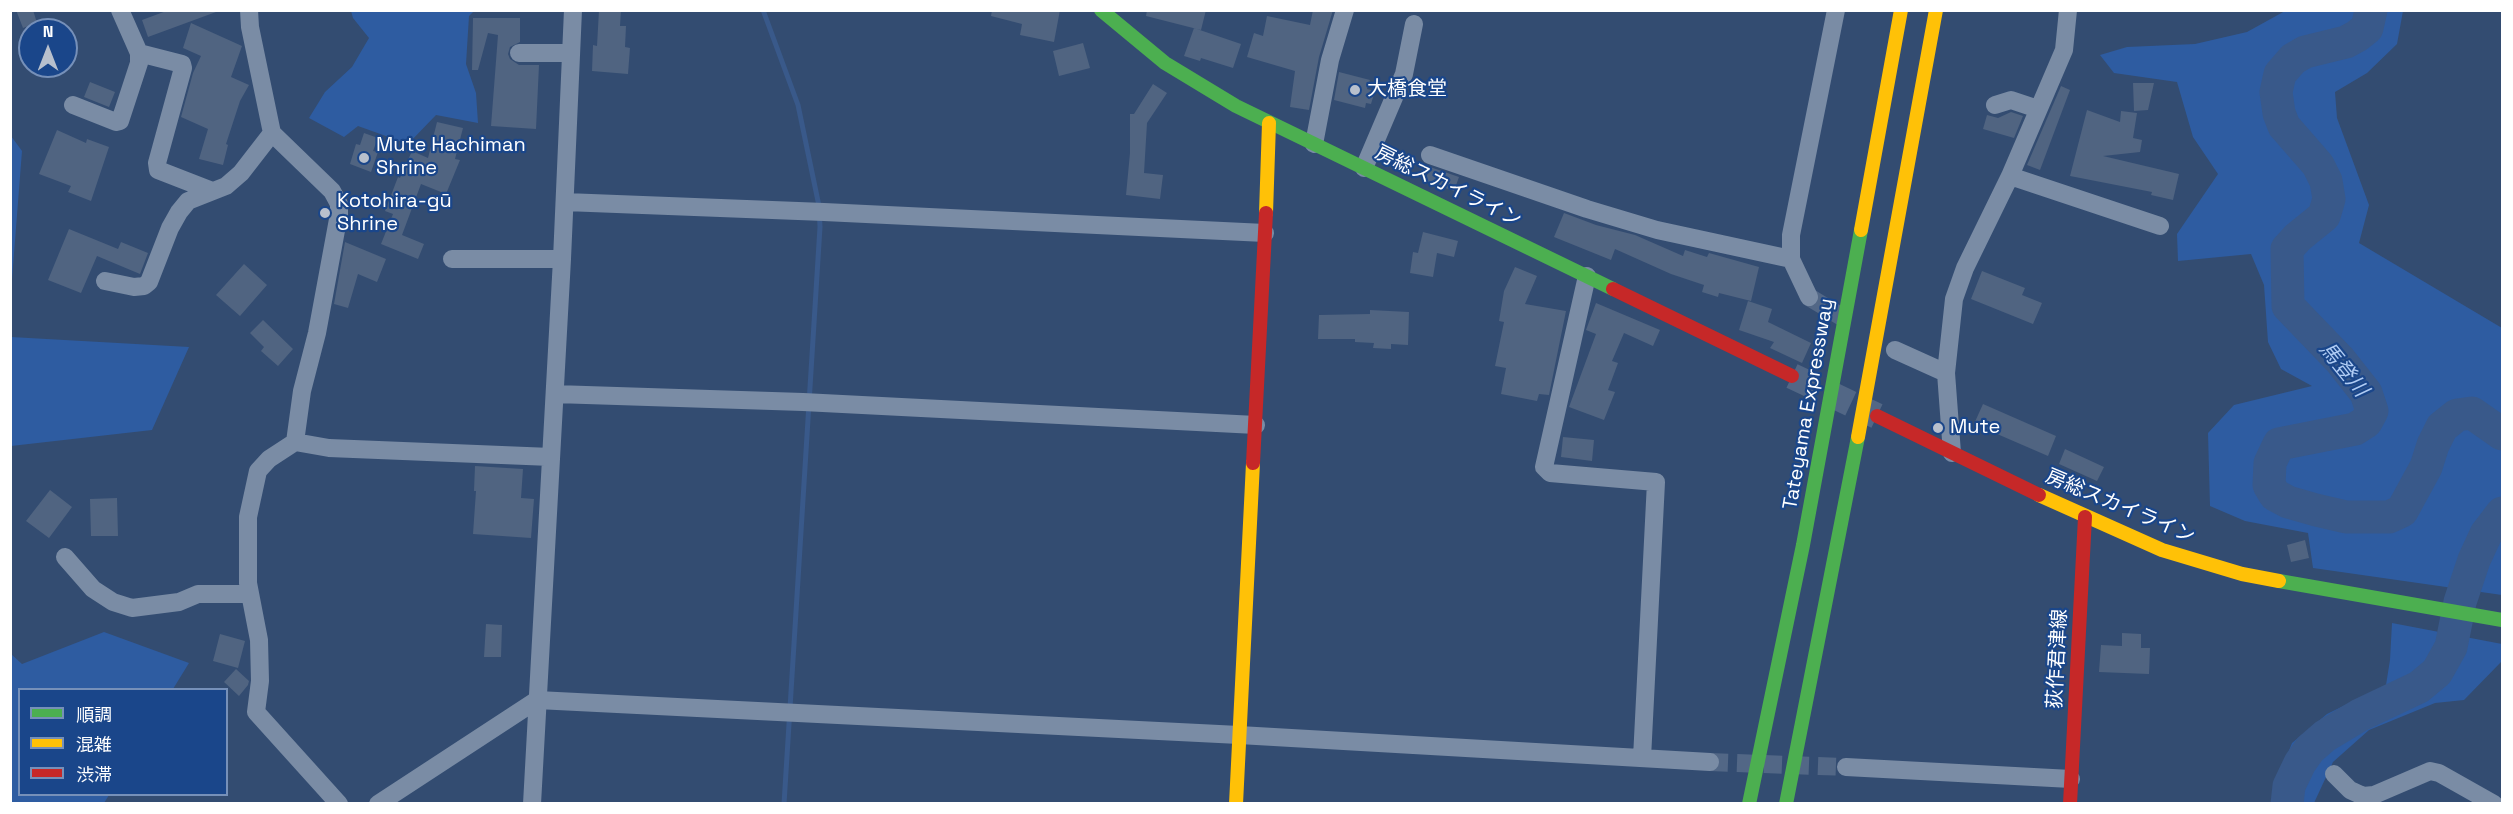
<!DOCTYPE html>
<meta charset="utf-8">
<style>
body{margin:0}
#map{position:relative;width:2513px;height:814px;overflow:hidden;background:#334c71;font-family:"Space Grotesk","Noto Sans JP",sans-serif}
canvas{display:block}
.frame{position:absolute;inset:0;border:12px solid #fff;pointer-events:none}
.legend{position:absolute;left:18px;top:688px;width:210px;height:108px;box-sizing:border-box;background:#1a468a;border:2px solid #7690b9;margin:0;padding:8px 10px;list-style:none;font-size:18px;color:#fff}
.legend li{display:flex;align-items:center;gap:12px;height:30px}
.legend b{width:30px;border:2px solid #7690b9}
.north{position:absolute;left:18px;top:18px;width:60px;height:60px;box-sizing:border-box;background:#1a468a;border:2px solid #7690b9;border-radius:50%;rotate:0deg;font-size:16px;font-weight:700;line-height:24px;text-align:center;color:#fff}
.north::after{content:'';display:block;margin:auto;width:21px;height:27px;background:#b8c0cd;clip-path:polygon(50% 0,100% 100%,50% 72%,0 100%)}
</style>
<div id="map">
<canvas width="2513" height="814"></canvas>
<div class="frame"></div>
<ul class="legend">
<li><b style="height:8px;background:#4caf50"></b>順調</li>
<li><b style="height:8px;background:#ffc107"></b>混雑</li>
<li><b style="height:8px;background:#c62828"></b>渋滞</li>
</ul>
<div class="north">N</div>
</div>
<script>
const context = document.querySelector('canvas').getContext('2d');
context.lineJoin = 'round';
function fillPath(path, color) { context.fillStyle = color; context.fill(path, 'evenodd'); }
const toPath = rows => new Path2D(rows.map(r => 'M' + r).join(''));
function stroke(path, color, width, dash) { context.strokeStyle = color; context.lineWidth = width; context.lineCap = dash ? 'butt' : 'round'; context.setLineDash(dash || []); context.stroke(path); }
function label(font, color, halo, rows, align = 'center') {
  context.font = font + ' "Space Grotesk","Noto Sans JP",sans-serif'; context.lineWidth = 4.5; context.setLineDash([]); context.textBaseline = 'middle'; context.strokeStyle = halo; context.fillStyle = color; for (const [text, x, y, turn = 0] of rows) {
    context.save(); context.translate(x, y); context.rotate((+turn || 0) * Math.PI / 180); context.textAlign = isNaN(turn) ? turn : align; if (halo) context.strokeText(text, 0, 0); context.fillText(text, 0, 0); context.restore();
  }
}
fillPath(toPath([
 [351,11,474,11,469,16,466,64,476,93,478,123,436,115,408,144,358,126,344,137,309,118,325,92,352,67,369,38,353,18],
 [2285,11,2403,11,2397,44,2367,73,2335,92,2337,118,2369,205,2359,243,2502,328,2502,595,2313,568,2308,533,2245,521,2210,506,2208,433,2234,405,2312,386,2281,369,2268,342,2264,285,2251,254,2178,261,2177,234,2218,174,2193,137,2177,82,2114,73,2100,55,2127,47,2195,44,2247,32],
 [11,136,22,151,11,292],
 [11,337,189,347,152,430,11,446],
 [2392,623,2502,644,2502,661,2464,700,2435,703,2369,730,2333,762,2314,803,2275,803,2274,788,2292,743,2327,714,2386,685,2390,660],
 [104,632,189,663,173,689,20,690,20,794,109,795,104,803,11,803,11,654,22,664]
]), '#2e5ca1');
stroke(toPath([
 [763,10,798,105,819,206,820,227,784,804]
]), '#39598a', 5);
stroke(toPath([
 [2371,10,2367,28,2357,36,2346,42,2305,52,2293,59,2280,74,2276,92,2279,113,2284,126,2318,165,2326,181,2329,199,2324,216,2298,237,2287,249,2288,306,2340,360,2366,393,2372,411,2366,422,2355,429,2279,444,2270,463,2269,485,2275,495,2288,502,2316,510,2346,517,2389,517,2402,511,2426,467,2433,445,2442,427,2457,415,2472,413,2502,434],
 [2287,804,2289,786,2300,763,2310,749,2325,736,2360,715,2419,687,2437,672,2451,647,2460,602,2474,560,2486,534,2502,513]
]), '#39598a', 33);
fillPath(toPath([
 [16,10,33,10,37,23,23,28],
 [169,10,216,10,216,12,148,37,142,20],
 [599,10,621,10,620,26,626,26,625,47,630,48,628,74,592,71,593,45,597,46],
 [992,10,1060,10,1054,42,1020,35,1022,24,991,16],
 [1147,10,1206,10,1201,30,1146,16],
 [1313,10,1333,10,1319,57,1309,110,1290,107,1295,71,1247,57,1254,33,1263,36,1267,16,1310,25],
 [473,18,520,18,520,42,510,47,508,54,510,59,519,65,539,65,536,129,491,126,498,35,488,33,478,70,472,70],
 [191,23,242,46,231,77,249,85,240,101,226,144,228,145,223,165,199,159,208,129,181,117,193,73,201,56,183,48],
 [1194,28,1241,44,1233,68,1201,58,1200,61,1184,56],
 [1083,43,1090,68,1059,76,1053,51],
 [1339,72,1370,80,1367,89,1375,91,1371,104,1366,103,1365,108,1334,100],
 [90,82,115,92,109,107,84,97],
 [2133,83,2154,83,2148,110,2134,111],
 [1153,84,1167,93,1147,123,1144,173,1163,175,1160,199,1126,195,1130,153,1130,114,1134,114],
 [2061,86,2070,90,2040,170,2027,165],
 [2087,110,2120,122,2121,111,2137,113,2133,138,2142,140,2140,152,2103,156,2179,174,2173,200,2151,195,2152,192,2070,176],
 [2011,112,2023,116,2014,138,1983,129,1987,115,1998,118],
 [437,122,463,128,455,159,460,160,446,194,421,184,402,235,424,244,418,259,381,244,393,214,385,211,398,177,400,178,412,151,428,158],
 [57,130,86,143,87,139,109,147,91,201,68,192,71,186,39,174],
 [364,133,378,138,373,151,378,152,371,172,350,164,356,144,360,145],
 [1430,167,1459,177,1454,191,1425,181],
 [1564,213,1596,225,1635,235,1683,256,1685,250,1707,257,1709,253,1759,267,1751,301,1719,293,1718,297,1702,292,1704,285,1671,274,1615,249,1611,260,1554,237],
 [69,229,118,249,121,242,148,253,140,274,97,256,81,293,48,280],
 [1423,232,1458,241,1454,257,1437,253,1433,277,1410,273,1413,252,1418,253],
 [345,242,386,259,377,282,358,274,348,308,334,304],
 [244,264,267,285,240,316,216,295],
 [1515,267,1537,276,1525,304,1566,311,1549,395,1539,394,1537,401,1501,394,1506,368,1495,366,1504,322,1499,321,1504,291],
 [1982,271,2025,288,2022,295,2042,303,2033,324,1971,299],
 [1748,301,1772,309,1768,322,1811,343,1802,363,1770,348,1774,342,1739,330],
 [1596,303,1660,330,1653,346,1624,333,1612,361,1618,363,1608,390,1615,392,1604,420,1569,407,1596,334,1586,330],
 [1370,310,1409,312,1408,345,1391,344,1391,349,1373,348,1374,343,1355,342,1355,339,1318,339,1319,315,1370,314],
 [263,320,293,349,278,366,261,351,264,347,250,333],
 [1983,404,2056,436,2048,456,1974,424],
 [1563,437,1594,440,1592,461,1561,457],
 [2065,449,2104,467,2097,481,2059,464],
 [475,466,523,469,521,498,534,499,531,538,473,534,476,491,474,491],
 [50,490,72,507,49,538,26,521],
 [117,498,118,536,91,536,90,499],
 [2305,540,2309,558,2291,562,2287,545],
 [486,624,502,625,501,657,484,657],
 [2122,633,2141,634,2141,648,2150,648,2149,674,2099,672,2101,645,2122,646],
 [220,634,245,641,238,668,213,661],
 [236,669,249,681,248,685,239,696,224,682]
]), '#506481');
stroke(toPath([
 [1809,297,1850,322],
 [1710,762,1846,767]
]), '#526786', 18, [18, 9]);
stroke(toPath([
 [1792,376,1877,416]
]), '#526786', 26, [26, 13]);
stroke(toPath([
 [249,10,250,27,272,133,332,191,339,204,339,214,317,333,302,391,295,442,269,459,258,471,248,517,248,583,259,640,260,681,256,712,339,804],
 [139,53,182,64,183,68,157,163,158,170,212,191],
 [519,53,570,53],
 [73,105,116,122,120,121,139,63,139,53,120,10],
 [1995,105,2011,100,2038,109],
 [1314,144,1330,60,1345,10],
 [1430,155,1587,209,1657,230,1791,259],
 [1364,168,1404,74,1414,24],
 [2010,176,2160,226],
 [565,202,824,212,1265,233],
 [452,259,562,259],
 [1587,276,1544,467,1550,473,1656,482,1642,758],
 [105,281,134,287,144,286,149,282,170,228,179,212,188,201,226,186,241,173,272,133],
 [1809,297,1791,259,1791,235,1836,10],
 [1895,350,1946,373],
 [555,394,803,402,1256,425],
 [295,442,329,448,551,457],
 [1952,453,1946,373,1954,299,1965,268,2010,176,2064,50,2068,10],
 [65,557,93,589,113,602,132,608,179,602,198,594,250,594],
 [1846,767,2071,779],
 [2334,774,2350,790,2363,796,2374,795,2430,771,2439,773,2494,804],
 [378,804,537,700,1239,735,1710,762],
 [532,804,562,259,573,10]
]), '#7a8ca5', 18);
stroke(toPath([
 [1101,10,1165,63,1236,106,1613,289],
 [2279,581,2502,620],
 [1749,804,1803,545,1861,230],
 [1786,804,1858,437]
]), '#4caf50', 14);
stroke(toPath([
 [1266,213,1269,123],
 [1861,230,1901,10],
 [1858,437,1936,10],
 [2039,495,2162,550,2242,574,2279,581],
 [1236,804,1253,463]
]), '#ffc107', 14);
stroke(toPath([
 [1613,289,1792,376],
 [1877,416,2039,495],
 [1253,463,1266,213],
 [2070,804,2085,517]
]), '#c62828', 14);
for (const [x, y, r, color] of [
 [1355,90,6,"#b8c0cd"],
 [364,158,6,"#b8c0cd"],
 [325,213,6,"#b8c0cd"],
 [1938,428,6,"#b8c0cd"]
]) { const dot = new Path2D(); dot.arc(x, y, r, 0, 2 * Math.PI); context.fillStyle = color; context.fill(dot); stroke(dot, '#1a468a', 2); }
label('20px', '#fff', '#1a468a', [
 ["大橋食堂",1367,90],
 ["Mute Hachiman",376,146],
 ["Shrine",376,169],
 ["Kotohira-gū",337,202],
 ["Shrine",337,225],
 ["Mute",1950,428]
], 'left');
label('20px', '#fff', '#1a468a', [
 ["房総スカイライン",1448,187,26],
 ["Tateyama Expressway",1809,404,-80],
 ["房総スカイライン",2120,507,23],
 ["荻作君津線",2058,659,-87]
]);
label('italic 21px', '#b0ccf4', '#1a468a', [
 ["馬登川",2343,370,51]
]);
</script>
